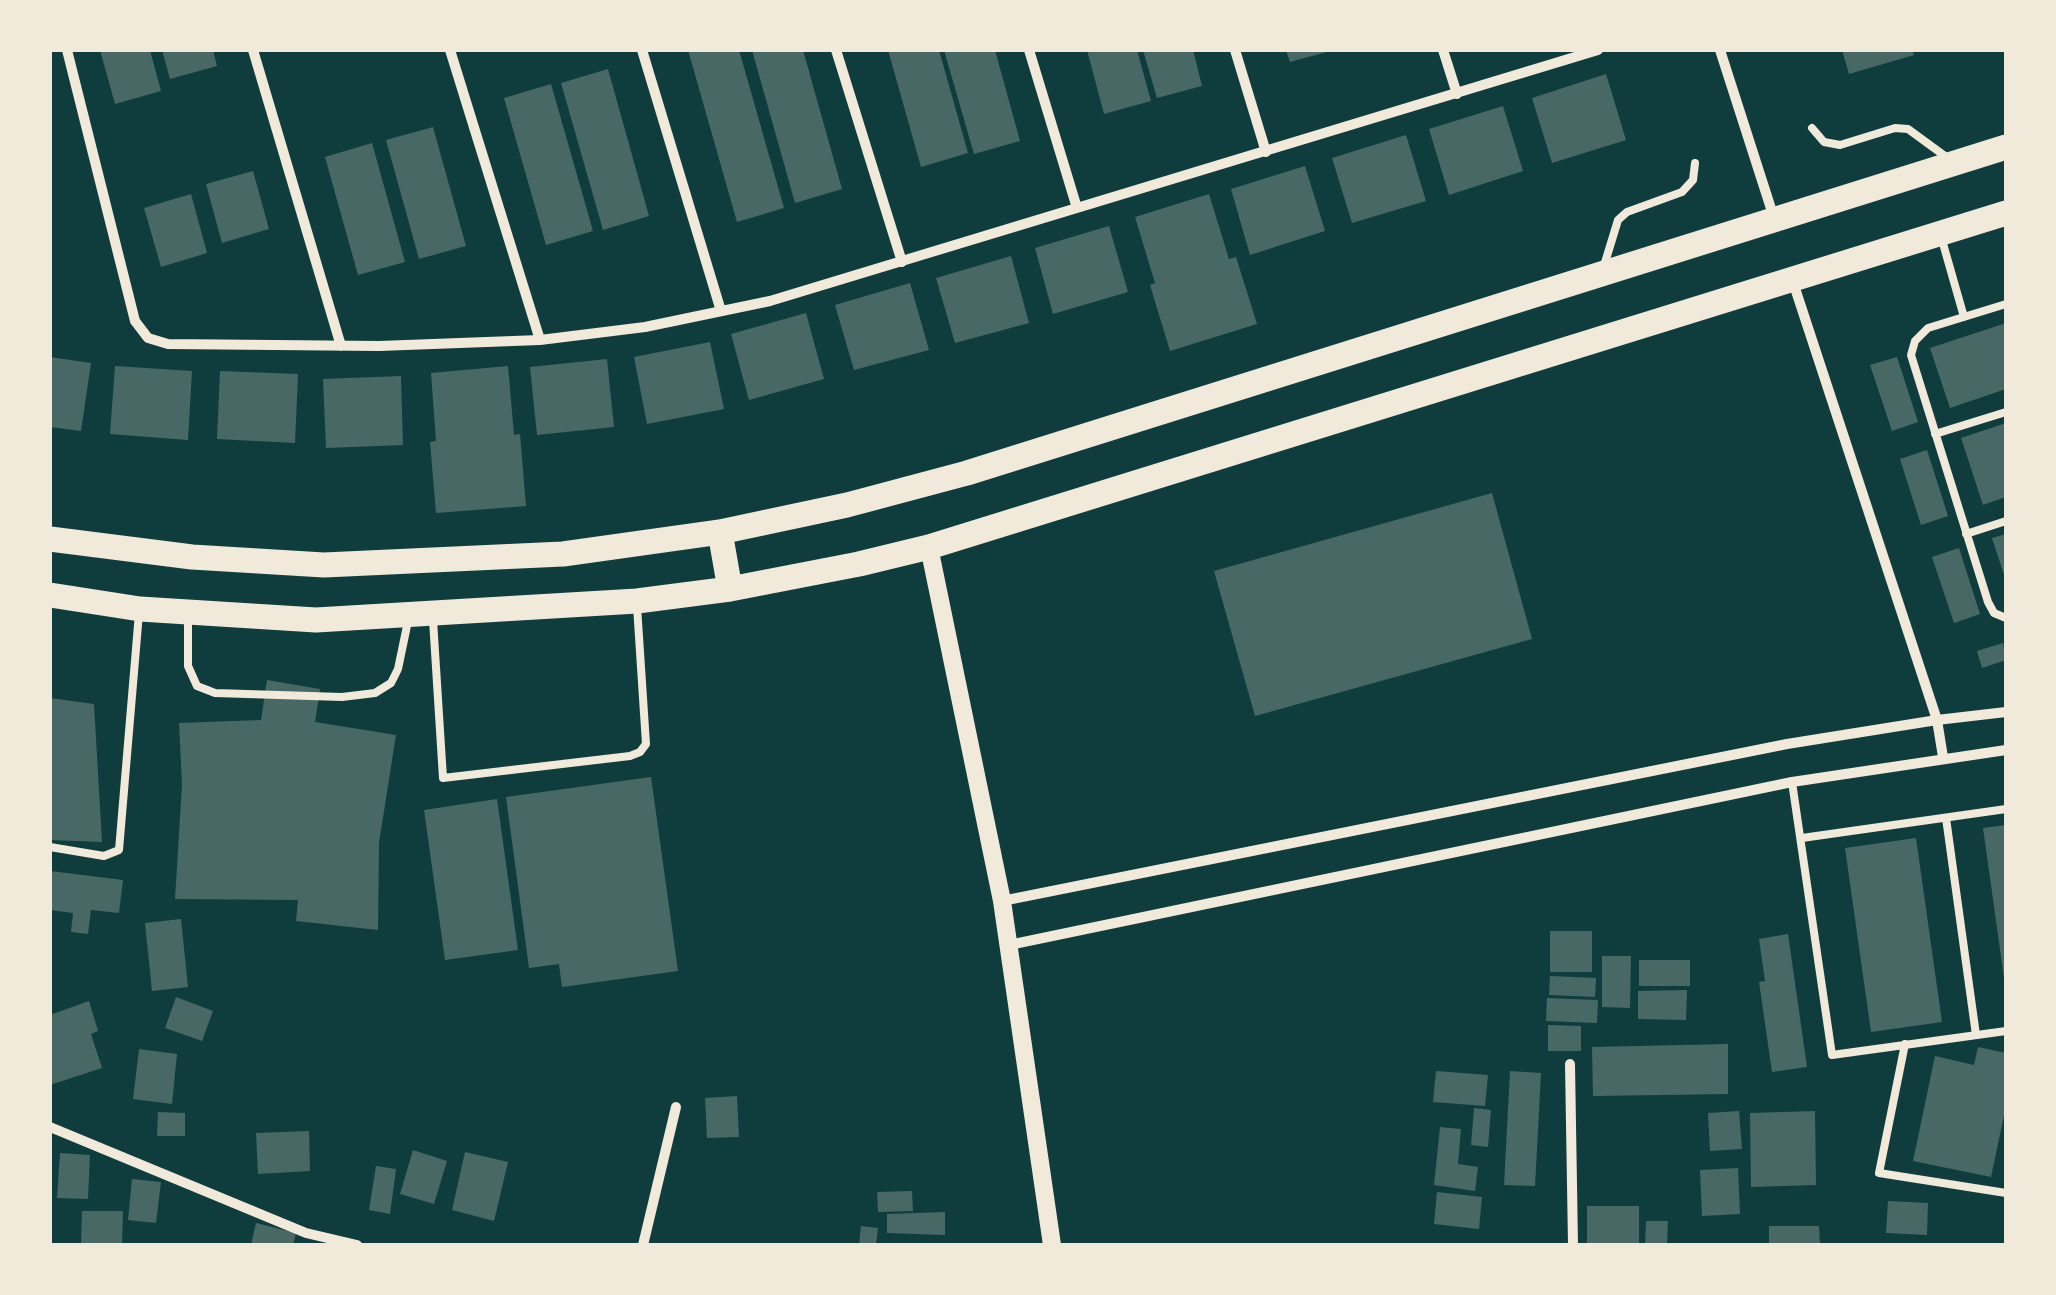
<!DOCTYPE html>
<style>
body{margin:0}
#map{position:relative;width:2056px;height:1295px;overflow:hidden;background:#0f3d3e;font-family:"IBM Plex Sans",sans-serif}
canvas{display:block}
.frame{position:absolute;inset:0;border:52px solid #f1e9da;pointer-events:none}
</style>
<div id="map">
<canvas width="2056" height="1295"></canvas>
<div class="frame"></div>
</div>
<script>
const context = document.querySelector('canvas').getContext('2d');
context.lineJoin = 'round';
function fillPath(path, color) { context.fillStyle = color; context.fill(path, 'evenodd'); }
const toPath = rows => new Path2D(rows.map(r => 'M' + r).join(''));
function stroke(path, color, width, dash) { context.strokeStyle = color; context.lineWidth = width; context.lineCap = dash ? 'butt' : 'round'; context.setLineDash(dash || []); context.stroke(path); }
fillPath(toPath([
 [100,50,150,50,161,91,115,104],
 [162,50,213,50,217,66,170,79],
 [688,50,739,50,784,208,737,222],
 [752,50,803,50,842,189,795,203],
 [888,50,939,50,968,153,921,167],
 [944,50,995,50,1020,141,974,154],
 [1087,50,1137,50,1151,101,1104,114],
 [1143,50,1193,50,1202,86,1157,98],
 [1286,50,1330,50,1330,51,1290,62],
 [1842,50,1912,50,1914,55,1849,74],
 [608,69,649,216,603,230,561,83],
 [1606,74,1626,140,1552,163,1532,98],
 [551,84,593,231,546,245,504,98],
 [1503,106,1523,171,1449,195,1429,129],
 [433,127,466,246,419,259,386,140],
 [1406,135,1426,201,1352,223,1332,158],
 [372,143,405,262,358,275,325,157],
 [1305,166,1325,231,1250,255,1231,189],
 [253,171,269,229,222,243,206,184],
 [191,194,207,253,161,267,144,208],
 [1209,194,1229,259,1236,257,1257,324,1170,351,1150,285,1155,283,1135,217],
 [1109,226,1128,292,1053,314,1035,248],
 [1011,256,1029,323,955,343,936,278],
 [910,283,929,350,854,370,835,305],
 [806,313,824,379,749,400,731,334],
 [2006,323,2006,389,1950,408,1930,348],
 [710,342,724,409,647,424,634,357],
 [50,357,91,363,81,431,50,427],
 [1897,357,1918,422,1892,431,1870,365],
 [607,359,614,427,537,435,530,367],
 [115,366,192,371,188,440,110,434],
 [508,366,514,435,520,434,526,506,436,513,430,442,436,441,431,373],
 [220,371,298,374,295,443,217,439],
 [401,376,403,445,326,448,323,379],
 [2006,423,2006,497,1983,505,1961,438],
 [1927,450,1948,516,1921,525,1900,459],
 [1492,493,1532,639,1255,716,1214,571],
 [2006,534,2006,578,2005,578,1992,538],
 [1959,548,1980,614,1954,623,1932,557],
 [2003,643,2006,660,1982,668,1977,651],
 [267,680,320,689,315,722,396,735,379,843,378,930,296,921,298,900,175,899,182,784,179,723,261,720],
 [50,698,94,704,102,842,50,840],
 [651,777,678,971,562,987,559,964,529,968,506,797],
 [497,799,518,950,445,960,424,810],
 [2006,825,2006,977,2004,978,1983,828],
 [1916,838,1942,1022,1871,1032,1845,848],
 [50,871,123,880,119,913,91,910,88,934,71,932,73,913,50,910],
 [181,919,188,987,152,991,145,923],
 [1550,931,1592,931,1592,972,1550,972],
 [1788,934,1807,1067,1772,1072,1759,982,1765,981,1759,939],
 [1602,956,1631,956,1630,1008,1602,1007],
 [1639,960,1690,960,1690,986,1639,986],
 [1550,976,1596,978,1595,997,1549,995],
 [1687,990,1686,1020,1638,1019,1638,991],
 [176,997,213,1011,202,1041,165,1028],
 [1547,998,1598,1000,1597,1023,1546,1021],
 [89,1001,98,1031,91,1034,102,1068,50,1085,50,1015],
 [1548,1025,1581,1026,1581,1051,1548,1051],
 [1728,1044,1728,1094,1593,1096,1592,1047],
 [1978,1047,2006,1053,2006,1106,1991,1177,1913,1161,1935,1056,1974,1065],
 [139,1049,177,1054,172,1104,133,1099],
 [1436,1071,1488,1075,1485,1106,1433,1102],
 [1510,1071,1541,1073,1535,1186,1504,1185],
 [737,1096,739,1137,707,1138,705,1098],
 [1474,1108,1491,1110,1488,1147,1471,1145],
 [1739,1111,1742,1149,1710,1151,1708,1113],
 [1815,1111,1816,1185,1751,1187,1750,1113],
 [158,1112,185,1113,185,1136,157,1136],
 [1440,1127,1461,1129,1458,1164,1478,1167,1475,1191,1434,1185],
 [309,1131,310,1171,258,1174,256,1133],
 [413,1150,447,1161,434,1204,400,1194],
 [465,1152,508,1162,494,1221,452,1210],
 [60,1153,90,1155,88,1199,57,1198],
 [376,1166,396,1169,390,1214,369,1210],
 [1738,1168,1740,1214,1702,1216,1700,1170],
 [132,1179,161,1182,156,1223,128,1220],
 [912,1191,913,1211,878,1212,877,1192],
 [1437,1192,1482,1197,1479,1229,1434,1224],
 [1888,1201,1928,1203,1927,1235,1886,1233],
 [1587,1206,1639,1206,1639,1245,1587,1245],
 [82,1211,123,1211,122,1245,81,1245],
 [945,1212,945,1235,887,1233,887,1214],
 [1646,1221,1668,1221,1667,1245,1645,1245],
 [256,1223,296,1233,293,1245,251,1245],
 [861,1226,878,1228,876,1245,859,1245],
 [1769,1226,1819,1226,1820,1245,1769,1245]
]), '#486865');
stroke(toPath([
 [1812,128,1824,142,1840,145,1895,128,1908,129,1949,159],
 [1942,240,1964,317],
 [1603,269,1618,220,1627,212,1682,192,1693,180,1695,163],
 [2006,304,1928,328,1915,341,1911,355,1988,602,1994,613,2006,618],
 [1935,434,2006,412],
 [1966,534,2006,521],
 [188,616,188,666,197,686,215,693,342,697,375,693,391,683,398,669,408,621],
 [433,620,443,778,630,756,640,752,646,744,637,606],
 [1792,782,1832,1055,2006,1031],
 [1946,818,1976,1035],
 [1802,838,2006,809],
 [50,847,104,856,119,850,139,613],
 [1905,1044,1879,1173,2006,1193]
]), '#f1e9da', 8);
stroke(toPath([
 [67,50,135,321,148,338,168,344,379,346,540,340,645,327,770,301,1598,50],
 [253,50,341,346],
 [450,50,540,340],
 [642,50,721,311],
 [836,50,902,262],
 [1029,50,1077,208],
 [1235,50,1266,152],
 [1443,50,1457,94],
 [1720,50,1775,221],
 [1793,282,1937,720,1943,757],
 [1002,901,1787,744,1937,720,2006,712],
 [1009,945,1792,782,2006,750],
 [1570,1064,1573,1245],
 [50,1127,306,1233,357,1245],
 [643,1245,676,1107]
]), '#f1e9da', 10);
stroke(toPath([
 [929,547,1002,901,1052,1245]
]), '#f1e9da', 18);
stroke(toPath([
 [720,532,730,589],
 [50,539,192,557,324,565,563,554,720,532,847,505,967,473,2006,147],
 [50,595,140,609,316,620,637,601,730,589,859,564,929,547,2006,213]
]), '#f1e9da', 25);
</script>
